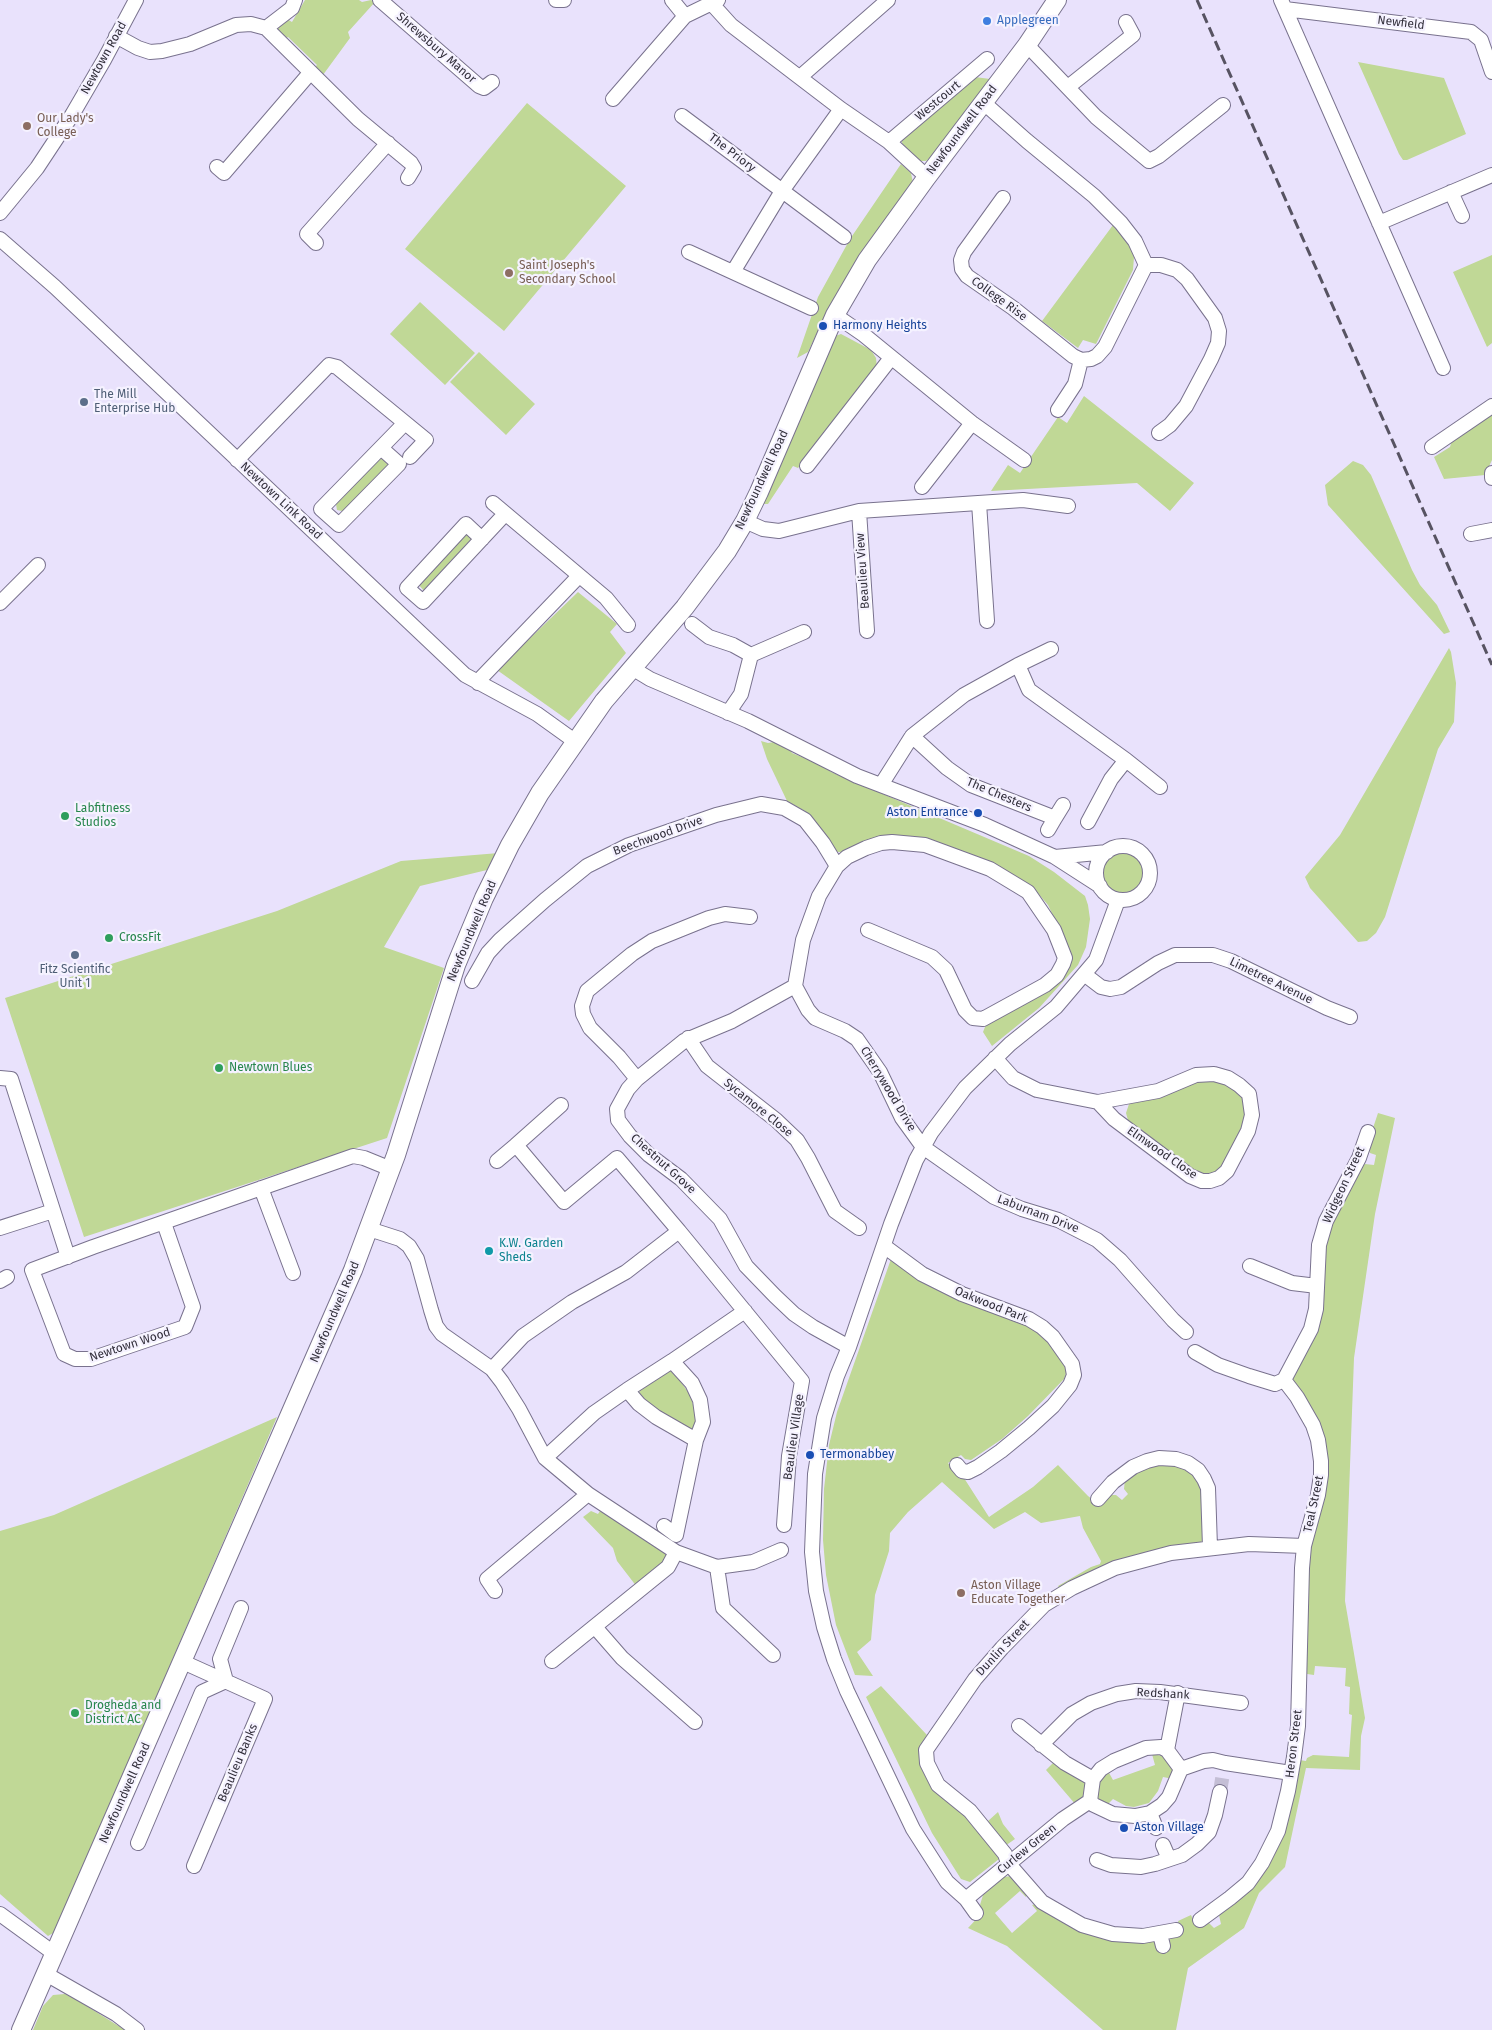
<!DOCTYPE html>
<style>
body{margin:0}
canvas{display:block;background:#e9e2fc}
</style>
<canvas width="1492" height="2030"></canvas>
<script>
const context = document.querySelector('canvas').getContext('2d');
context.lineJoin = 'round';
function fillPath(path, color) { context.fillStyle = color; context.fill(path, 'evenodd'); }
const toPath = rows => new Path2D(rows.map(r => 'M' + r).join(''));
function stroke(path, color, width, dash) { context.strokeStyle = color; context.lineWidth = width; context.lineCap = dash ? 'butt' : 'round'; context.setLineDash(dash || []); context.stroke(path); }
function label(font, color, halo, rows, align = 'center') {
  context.font = font + ' "Fira Sans",sans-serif'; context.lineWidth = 4.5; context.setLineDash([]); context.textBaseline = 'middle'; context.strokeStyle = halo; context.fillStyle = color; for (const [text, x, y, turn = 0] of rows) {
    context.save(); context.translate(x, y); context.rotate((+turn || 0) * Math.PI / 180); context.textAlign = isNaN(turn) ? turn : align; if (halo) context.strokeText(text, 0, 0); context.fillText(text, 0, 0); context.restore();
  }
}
fillPath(toPath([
 [305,0,359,0,362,2,371,0,375,2,348,32,350,38,320,79,312,70,317,65,288,37,283,41,277,31,284,17,292,22],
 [1358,62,1444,78,1466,134,1407,160,1403,160,1399,154],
 [975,77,990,79,932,156,926,161,919,161,903,147,901,137],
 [527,103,626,186,504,331,405,249],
 [901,164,911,173,913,183,872,238,830,305,808,352,797,358,818,297,850,239],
 [1113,225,1130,242,1134,257,1133,270,1096,344,1083,340,1078,348,1042,321],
 [1492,255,1492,343,1487,347,1453,272],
 [420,302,475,353,445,385,390,334],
 [841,334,871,350,876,358,877,368,798,468,793,466,768,504,762,504,835,336],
 [479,352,535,404,506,435,450,382],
 [1084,396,1194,483,1170,511,1137,483,991,491,1008,465,1020,473,1058,417,1067,423],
 [1492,412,1492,460,1485,475,1444,479,1434,457,1450,447,1452,440],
 [383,458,389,462,389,468,348,510,342,511,337,510,336,504,340,499,379,459],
 [1353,461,1363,465,1371,475,1412,570,1420,585,1437,605,1450,632,1444,634,1328,505,1325,485],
 [469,532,474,542,425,592,418,584,463,533],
 [578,592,617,624,610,632,626,653,569,721,497,670],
 [1449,648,1451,652,1456,683,1454,722,1438,749,1385,917,1376,933,1367,941,1358,942,1310,888,1305,877,1340,835],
 [761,741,768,743,774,742,789,748,792,753,824,766,831,772,1029,856,1054,872,1085,896,1088,905,1090,919,1086,947,1078,965,1039,1008,992,1046,983,1032,987,1022,1060,978,1066,942,1048,905,1036,891,1020,880,980,861,914,837,887,835,845,852,838,852,831,848,814,820,805,811,787,801,767,759],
 '1102 874a22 22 0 1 1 44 0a22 22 0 1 1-44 0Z',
 [499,853,487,870,420,886,384,947,444,968,387,1138,84,1237,5,998,277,911,401,861],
 [1194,1081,1224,1081,1246,1099,1248,1106,1242,1130,1228,1161,1217,1172,1210,1175,1193,1172,1129,1124,1126,1113,1129,1104,1135,1099],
 [1378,1113,1395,1118,1375,1214,1354,1358,1345,1601,1365,1718,1361,1736,1360,1770,1306,1768,1285,1867,1259,1893,1244,1928,1188,1968,1176,2030,1103,2030,1007,1946,968,1928,983,1912,980,1905,983,1895,1004,1877,1011,1876,1027,1894,1026,1897,1020,1891,995,1913,1012,1933,1037,1911,1032,1905,1036,1904,1058,1920,1090,1934,1168,1942,1172,1936,1181,1934,1178,1921,1191,1915,1196,1926,1203,1922,1209,1923,1214,1928,1221,1924,1219,1915,1223,1909,1252,1884,1299,1760,1306,1761,1307,1758,1313,1755,1349,1757,1352,1715,1349,1714,1350,1687,1345,1686,1346,1668,1315,1666,1314,1675,1307,1674,1305,1621,1309,1557,1325,1465,1292,1381,1328,1230,1360,1167,1365,1164,1374,1165,1376,1155,1370,1153,1367,1146],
 [891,1259,1034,1324,1060,1354,1067,1371,1064,1379,1028,1416,1002,1439,971,1460,965,1459,961,1455,948,1463,960,1479,964,1478,989,1517,1033,1487,1058,1465,1088,1496,1100,1505,1109,1495,1116,1495,1122,1500,1128,1494,1124,1489,1125,1479,1143,1467,1168,1464,1192,1471,1203,1488,1204,1539,1201,1542,1141,1556,1060,1589,1058,1586,1091,1567,1100,1564,1101,1561,1083,1528,1080,1516,1041,1523,1025,1512,994,1529,942,1482,908,1512,890,1533,889,1551,875,1595,871,1640,857,1652,873,1676,855,1675,836,1625,826,1575,823,1540,824,1489,829,1445,837,1412],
 [672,1369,690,1395,696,1414,695,1433,648,1405,639,1394,640,1388],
 [277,1417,55,1932,48,1936,0,1894,0,1531,54,1515],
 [591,1511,598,1514,600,1511,670,1554,668,1563,637,1587,617,1561,613,1548,583,1517],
 [881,1686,927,1735,923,1741,920,1758,926,1776,939,1792,967,1818,994,1850,999,1859,970,1882,961,1879,932,1833,866,1697],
 [1152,1754,1163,1756,1175,1768,1173,1779,1163,1777,1158,1791,1149,1803,1134,1807,1126,1806,1113,1799,1106,1806,1097,1800,1097,1786,1104,1775,1108,1771,1113,1780,1155,1765],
 [1054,1762,1086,1783,1083,1800,1076,1805,1046,1770],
 [998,1812,1003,1824,1015,1839,1005,1846,988,1821],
 [65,1994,77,2000,125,2030,33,2030,43,2006,53,1995]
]), '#c0d896');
stroke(toPath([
 [1220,1792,1223,1773]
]), '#c4bed5', 14, [14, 7]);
const minor = toPath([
 [380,0,479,86,484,88,492,82],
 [556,0,564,0],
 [672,0,685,16],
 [1281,0,1443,368],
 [712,4,731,25,841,109,889,142,927,177],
 [1285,9,1471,32,1481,40,1492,72],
 [266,28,292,8,295,0],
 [116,36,138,48,150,52,162,51,190,44,236,25,251,24,266,28,358,119,411,163,414,168,408,178],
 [1027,45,1096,117,1149,161,1159,156,1223,105],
 [800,77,888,0],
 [1068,87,1133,35,1126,22],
 [613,99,685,16,718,0],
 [984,103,1027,141,1094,196,1121,223,1135,241,1146,265],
 [682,116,844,237],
 [889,142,987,59],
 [217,167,224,173,310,73],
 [1451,192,1462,216],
 [1003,198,964,252,961,260,962,269,967,276,1013,308,1073,356,1081,360,1091,359,1097,356,1105,347,1146,265],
 [0,213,37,168,72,115,104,60,136,0],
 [1379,223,1492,175],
 [0,239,55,287,465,675,537,714,576,742],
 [316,243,307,234,388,143],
 [689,252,811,308],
 [1146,265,1161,265,1177,270,1187,279,1215,318,1219,331,1218,343,1211,359,1186,406,1170,425,1159,433],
 [733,272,782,191,841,109],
 [835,315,864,335,972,423,1024,460],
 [1058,410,1075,384,1081,360],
 [1432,447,1492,406],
 [381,448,399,464,339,525,321,509,405,423],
 [237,460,329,365,337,367,426,440,410,457],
 [807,466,891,358],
 [1492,473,1492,478],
 [922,487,972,423],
 [493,503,606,598,628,625],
 [979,503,987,621],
 [859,511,867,631],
 [745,521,763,529,779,531,859,511,1023,500,1068,506],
 [1471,534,1492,530],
 [482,539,466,524,407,588,423,602,505,514],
 [0,603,38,565],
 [692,624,709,637,733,645,751,655,741,694,728,713],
 [751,655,804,632],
 [1018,665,1029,690,1126,760,1160,787],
 [632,668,650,679,748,721,857,776,985,825,1055,857,1100,886],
 [478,683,482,677,579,576],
 [912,736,964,695,1018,665,1051,649],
 [881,785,912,736,947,768,971,785,1055,818,1063,805],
 [1088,822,1111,779,1126,760],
 [1048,830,1055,818],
 '1096 873a27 27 0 1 1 54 0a27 27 0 1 1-54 0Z',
 [1055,857,1107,852],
 [868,930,932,957,946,970,965,1010,973,1018,983,1019,1045,985,1057,975,1063,964,1065,958,1054,930,1028,892,990,869,925,845,892,842,881,843,866,848,847,857,837,866,819,896,803,940,795,986,808,1010,815,1018,845,1031,857,1039,880,1072,902,1118,923,1147,994,1197,1022,1209,1058,1220,1097,1240,1120,1260,1173,1320,1186,1332],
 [1084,974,1101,987,1110,989,1121,987,1158,963,1175,955,1213,955,1231,961,1327,1008,1350,1017],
 [472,981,488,953,500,940,545,900,587,866,629,845,716,815,761,804,784,808,805,820,823,843,837,866],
 [795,986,732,1021,684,1041,637,1079,628,1089,617,1109,618,1120,630,1136,649,1155,681,1179,720,1219,746,1266,775,1296,794,1314,813,1327,849,1347],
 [688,1038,707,1066,776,1120,797,1140,808,1158,835,1211,859,1228],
 [995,1058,1013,1078,1037,1090,1098,1102],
 [1214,1074,1228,1078,1239,1085,1249,1094,1252,1115,1248,1131,1227,1171,1219,1178,1210,1181,1202,1181,1190,1176,1114,1119,1098,1102,1158,1091,1196,1075,1214,1074],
 [0,1078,11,1079,68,1257],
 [637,1079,619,1057,590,1028,583,1014,582,1006,587,991,632,954,652,941,709,918,725,914,750,917],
 [497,1161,516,1145],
 [261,1188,293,1273],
 [164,1223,193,1307,185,1327,91,1359,75,1359,64,1354,32,1270,93,1247,353,1156,364,1158,391,1169],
 [0,1228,53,1211],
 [369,1229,400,1239,409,1246,417,1259,431,1310,436,1326,442,1334,492,1369,502,1382,519,1409,545,1458,588,1494,676,1552,717,1567,753,1562,781,1550],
 [679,1231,802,1381,789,1456,784,1525],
 [884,1246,922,1274,962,1294,1029,1319,1042,1327,1053,1337,1072,1364,1074,1375,1070,1385,1053,1406,1029,1428,1001,1451,978,1467,968,1472,962,1471,957,1465],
 [1250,1266,1292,1283,1317,1286],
 [0,1281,7,1277],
 [1195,1352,1218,1365,1249,1376,1275,1384,1284,1380],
 [672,1361,745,1311],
 [492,1369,523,1336,572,1302,626,1272,679,1231,617,1158,564,1202,516,1145,561,1105],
 [1284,1380,1311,1329,1316,1309,1319,1245,1326,1221,1359,1158,1368,1132],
 [545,1458,594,1413,627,1390,672,1361,692,1383,700,1400,703,1422,696,1440,656,1417,639,1404,627,1390],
 [1098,1499,1113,1482,1133,1467,1147,1461,1159,1458,1176,1459,1188,1463,1198,1470,1204,1479,1208,1488,1210,1547],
 [664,1526,676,1535,696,1440],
 [717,1567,723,1608,773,1655],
 [495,1591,487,1579,588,1494],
 [595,1627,622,1658,695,1722],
 [552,1661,668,1567,676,1552],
 [183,1662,265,1699,194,1866],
 [1019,1726,1065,1763,1093,1779],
 [1041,1745,1072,1714,1091,1703,1117,1694,1136,1691,1160,1692,1241,1703],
 [1167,1750,1178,1693],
 [1181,1769,1204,1761,1213,1760,1225,1763,1291,1773],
 [1090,1801,1093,1779,1101,1769,1114,1761,1146,1748,1161,1747,1167,1750,1181,1769],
 [1090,1801,1094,1805,1113,1814,1135,1816,1150,1813,1162,1805,1169,1797,1181,1769],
 [1150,1813,1156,1828],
 [138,1843,202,1692,226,1681,220,1659,241,1608],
 [1163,1845,1169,1859],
 [1097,1860,1111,1865,1141,1867,1155,1864,1182,1855,1197,1844,1209,1832,1215,1815,1220,1792],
 [966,1899,1063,1819,1090,1801],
 [976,1913,966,1899,947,1882,913,1829,847,1691,834,1659,824,1627,816,1591,812,1552,815,1474,824,1418,837,1376,849,1347,891,1224,916,1160,931,1133,965,1088,1010,1044,1056,1007,1096,960,1118,900],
 [0,1914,55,1954],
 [1200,1920,1230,1898,1248,1883,1262,1863,1278,1831,1288,1791,1294,1757,1298,1726,1302,1568,1304,1546,1318,1495,1321,1475,1321,1461,1318,1440,1313,1425,1297,1397,1284,1380],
 [1176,1930,1143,1936,1113,1934,1082,1925,1042,1902,1008,1863,1005,1854,970,1811,938,1785,927,1763,926,1750,975,1679,1002,1648,1044,1605,1072,1588,1115,1568,1171,1553,1249,1544,1304,1546],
 [1160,1934,1163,1946],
 [46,1974,116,2014,137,2030]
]);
const major = toPath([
 [21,2030,353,1270,396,1155,456,965,484,898,510,845,540,793,604,701,685,607,727,551,745,521,759,492,835,315,867,260,927,177,1027,45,1057,0]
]);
stroke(minor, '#79728e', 16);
stroke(major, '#79728e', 20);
stroke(minor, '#fff', 14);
stroke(major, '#fff', 18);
stroke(toPath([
 [1197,0,1492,665]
]), '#575362', 3, [10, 5]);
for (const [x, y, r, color] of [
 [987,21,5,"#3f7fe0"],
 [27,126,5,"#8d6e63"],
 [509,273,5,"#8d6e63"],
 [823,326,5,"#1a4fb4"],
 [84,402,5,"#5c6f8a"],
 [978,813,5,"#1a4fb4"],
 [65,816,5,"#2e9e5b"],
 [109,938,5,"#2e9e5b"],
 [75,955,5,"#5c6f8a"],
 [219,1068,5,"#2e9e5b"],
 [489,1251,5,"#0f9aa8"],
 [810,1455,5,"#1a4fb4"],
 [961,1593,5,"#8d6e63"],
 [75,1713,5,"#2e9e5b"],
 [1124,1828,5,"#1a4fb4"]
]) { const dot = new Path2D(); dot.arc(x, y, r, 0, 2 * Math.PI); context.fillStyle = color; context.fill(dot); stroke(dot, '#f5f2ff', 2); }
label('12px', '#366cbe', '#f5f2ff', [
 ["Applegreen",997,21]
], 'left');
label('12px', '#322f3b', '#f5f2ff', [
 ["Newfield",1401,23,7],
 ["Shrewsbury Manor",436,48,41],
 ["Newtown Road",104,58,-61],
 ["Westcourt",938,101,-40],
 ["Newfoundwell Road",962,130,-53],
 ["The Priory",732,153,37],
 ["College Rise",999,299,36],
 ["Newfoundwell Road",762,480,-65],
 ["Newtown Link Road",281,501,43],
 ["Beaulieu View",863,571,-94],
 ["The Chesters",999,795,23],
 ["Beechwood Drive",658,836,-20],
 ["Newfoundwell Road",472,931,-67],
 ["Limetree Avenue",1271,981,26],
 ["Cherrywood Drive",888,1089,59],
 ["Sycamore Close",758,1108,39],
 ["Elmwood Close",1162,1153,35],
 ["Chestnut Grove",663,1164,42],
 ["Widgeon Street",1344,1185,-65],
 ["Laburnam Drive",1038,1214,21],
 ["Oakwood Park",991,1305,22],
 ["Newfoundwell Road",335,1312,-67],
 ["Newtown Wood",130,1345,-18],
 ["Beaulieu Village",794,1437,-82],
 ["Teal Street",1314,1504,-78],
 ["Dunlin Street",1003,1648,-47],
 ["Redshank",1163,1694,3],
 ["Heron Street",1294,1744,-83],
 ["Beaulieu Banks",238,1763,-67],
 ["Newfoundwell Road",125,1793,-66],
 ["Curlew Green",1027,1849,-39]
]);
label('12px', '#785e54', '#f5f2ff', [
 ["Our Lady's",37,119],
 ["College",37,133],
 ["Saint Joseph's",519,266],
 ["Secondary School",519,280],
 ["Aston Village",971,1586],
 ["Educate Together",971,1600]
], 'left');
label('12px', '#164399', '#f5f2ff', [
 ["Harmony Heights",833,326],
 ["Aston Entrance",968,813,"right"],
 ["Termonabbey",820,1455],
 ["Aston Village",1134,1828]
], 'left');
label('12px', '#4e5e75', '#f5f2ff', [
 ["The Mill",94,395],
 ["Enterprise Hub",94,409],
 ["Fitz Scientific",75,970,"center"],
 ["Unit 1",75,984,"center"]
], 'left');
label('12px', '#27864d', '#f5f2ff', [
 ["Labfitness",75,809],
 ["Studios",75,823],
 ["CrossFit",119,938],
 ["Newtown Blues",229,1068],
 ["Drogheda and",85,1706],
 ["District AC",85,1720]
], 'left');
label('12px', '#0d838f', '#f5f2ff', [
 ["K.W. Garden",499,1244],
 ["Sheds",499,1258]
], 'left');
</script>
